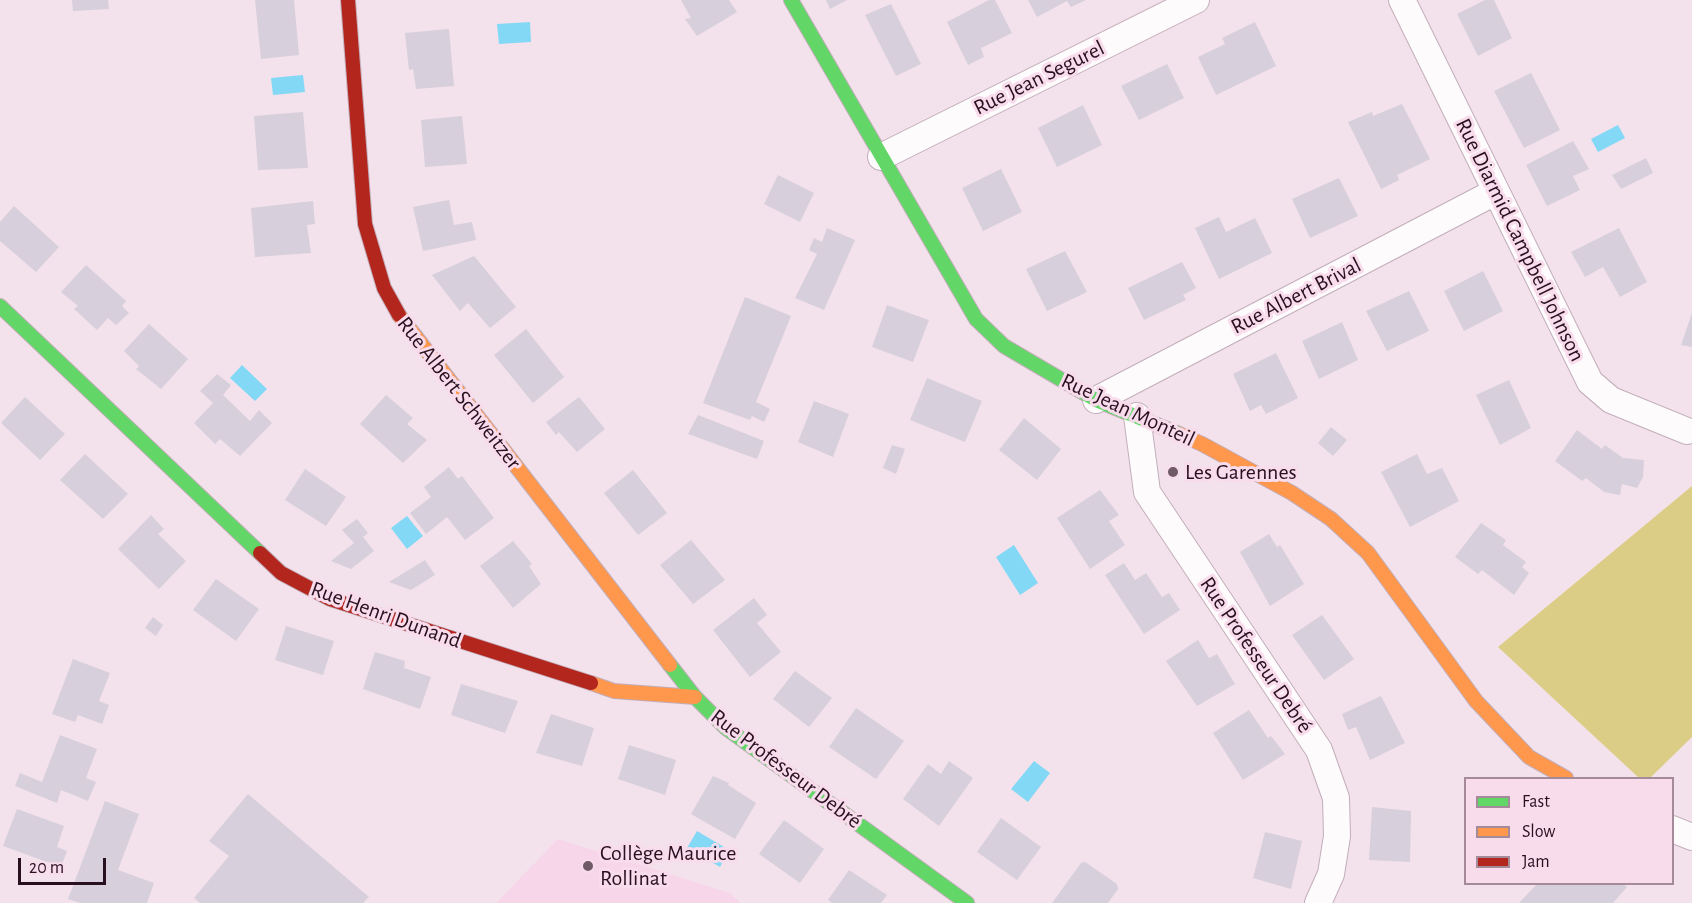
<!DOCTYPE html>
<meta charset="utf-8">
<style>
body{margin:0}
#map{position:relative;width:1692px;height:903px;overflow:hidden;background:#f3e2eb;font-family:"Alegreya Sans",sans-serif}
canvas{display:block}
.legend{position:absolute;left:1464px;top:777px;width:210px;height:108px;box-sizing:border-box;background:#f9dcec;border:2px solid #a58a9a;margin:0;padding:8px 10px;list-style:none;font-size:18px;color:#28101f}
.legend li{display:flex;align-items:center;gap:12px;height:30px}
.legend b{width:30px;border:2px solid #a58a9a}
.scale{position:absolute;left:18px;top:858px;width:88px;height:27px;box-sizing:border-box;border:3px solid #28101f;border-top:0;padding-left:8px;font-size:18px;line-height:21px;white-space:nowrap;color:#28101f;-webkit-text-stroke:4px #f9dcec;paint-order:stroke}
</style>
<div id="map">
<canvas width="1692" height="903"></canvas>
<ul class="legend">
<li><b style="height:8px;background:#63d668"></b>Fast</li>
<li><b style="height:8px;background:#ff974d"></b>Slow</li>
<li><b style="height:8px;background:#b3261e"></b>Jam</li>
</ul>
<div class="scale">20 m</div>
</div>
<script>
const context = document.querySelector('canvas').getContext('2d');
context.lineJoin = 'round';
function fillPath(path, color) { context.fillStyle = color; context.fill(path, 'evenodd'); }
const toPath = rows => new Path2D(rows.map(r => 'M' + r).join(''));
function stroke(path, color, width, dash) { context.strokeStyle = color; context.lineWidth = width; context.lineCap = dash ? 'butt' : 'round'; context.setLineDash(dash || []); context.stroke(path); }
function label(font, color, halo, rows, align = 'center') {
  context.font = font + ' "Alegreya Sans",sans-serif'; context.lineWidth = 6; context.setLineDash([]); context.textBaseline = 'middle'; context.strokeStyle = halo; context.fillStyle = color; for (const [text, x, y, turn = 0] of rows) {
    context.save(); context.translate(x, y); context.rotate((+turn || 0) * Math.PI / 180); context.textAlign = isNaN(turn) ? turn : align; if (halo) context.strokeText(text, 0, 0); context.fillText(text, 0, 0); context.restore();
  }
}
fillPath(toPath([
 [558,839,730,893,741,903,496,903]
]), '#f7d6e9');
fillPath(toPath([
 [1692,486,1692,737,1650,778,1639,778,1498,647]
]), '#dccd86');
fillPath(toPath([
 [530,22,531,42,499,44,497,24],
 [303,75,305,92,273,95,271,78],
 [1618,125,1625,138,1598,152,1591,139],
 [242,365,267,389,255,401,230,378],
 [407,516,423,536,407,549,391,528],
 [1014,545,1038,583,1020,595,996,557],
 [1034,761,1050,773,1028,802,1011,789],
 [697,831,729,850,720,867,687,848]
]), '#83d8f6');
fillPath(toPath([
 [72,0,108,0,109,9,73,11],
 [255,0,294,0,299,55,261,59],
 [681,0,729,0,737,12,697,36,685,19,691,18],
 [826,0,847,0,830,9],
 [989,0,995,0,1012,33,981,48,984,57,968,65,947,22],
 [1028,0,1086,0,1071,7,1067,1,1037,17],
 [1485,0,1494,0,1512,38,1478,56,1457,14],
 [891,4,921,64,896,76,865,15],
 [1255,22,1276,66,1216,95,1198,57,1225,44,1222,38],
 [449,29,454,86,416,89,413,69,409,70,405,33],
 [1167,64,1184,98,1139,120,1121,86],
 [1531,73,1560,130,1524,148,1494,91],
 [1402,104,1430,159,1397,175,1399,180,1381,189,1348,122,1372,112,1373,116],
 [1083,105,1102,145,1057,167,1038,128],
 [303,112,308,168,258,170,254,116],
 [462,116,467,164,425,167,421,120],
 [1573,141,1589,169,1573,176,1580,190,1547,206,1526,165],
 [1646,158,1653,173,1621,189,1612,175],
 [1001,169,1022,212,983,231,962,188],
 [778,175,814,193,800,222,764,204],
 [1339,178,1358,216,1310,238,1292,199],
 [449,200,454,225,472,222,476,240,423,251,413,207],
 [313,201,315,224,307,225,311,253,255,257,251,208],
 [14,206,59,247,36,272,0,241,0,222],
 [1219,217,1226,232,1255,218,1272,253,1219,279,1195,228],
 [827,228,855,240,824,310,795,298,817,254,809,250,814,238,822,242],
 [1619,228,1647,282,1620,297,1603,267,1585,277,1571,252],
 [1065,251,1087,292,1047,311,1026,269],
 [474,256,516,307,490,328,468,303,460,311,432,275],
 [1182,262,1196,288,1183,295,1186,300,1144,320,1128,288],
 [86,265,126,301,122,306,129,313,116,325,108,318,97,330,74,309,78,306,61,292],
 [1483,271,1503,311,1464,331,1444,291],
 [1409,291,1429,331,1387,351,1366,311],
 [745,297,791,316,756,402,770,409,764,422,752,416,750,420,703,403],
 [887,305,929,320,913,362,872,347],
 [1692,313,1692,347,1681,345],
 [1342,322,1358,360,1319,379,1302,341],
 [149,324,188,359,161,389,136,369,139,366,124,351],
 [526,329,564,377,533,403,494,355],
 [1276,353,1298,398,1266,414,1261,405,1250,411,1233,374],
 [217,374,231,385,223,395,250,421,259,410,272,423,240,456,220,439,215,444,194,423,213,403,200,391],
 [927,378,982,401,965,442,910,420],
 [1509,380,1531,428,1500,445,1476,395],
 [386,395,413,418,407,424,427,440,403,463,360,424],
 [25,397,65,434,40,460,1,423],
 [579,397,605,429,577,452,559,432,556,435,546,422],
 [814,401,849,414,833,457,798,442],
 [698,415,764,441,757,459,688,434],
 [1024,418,1061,449,1037,480,999,450],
 [1331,427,1347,440,1333,456,1318,443],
 [1577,430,1602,449,1605,445,1623,458,1644,460,1643,477,1637,488,1622,484,1620,495,1604,492,1586,478,1582,481,1555,461],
 [892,445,905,449,896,474,883,468],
 [85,454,128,494,103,519,60,480],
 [1417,454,1427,474,1442,468,1459,501,1410,527,1381,472],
 [449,467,458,479,462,476,494,518,465,540,447,517,426,534,410,513,431,497,424,487],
 [305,469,346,497,326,526,285,500],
 [633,470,667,513,638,535,604,493],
 [1100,490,1119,515,1109,521,1125,545,1090,569,1057,518],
 [151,515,164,529,158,534,186,561,159,589,118,549],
 [357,519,368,533,363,537,374,551,351,569,331,561,354,543,342,530],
 [1481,523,1506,540,1503,545,1526,562,1522,567,1529,573,1514,595,1482,570,1478,574,1455,557],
 [1269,534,1277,547,1280,545,1304,584,1270,606,1240,552],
 [691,540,725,580,693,604,660,565],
 [513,541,532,564,529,566,541,584,513,608,480,566],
 [425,560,435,575,411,590,389,582],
 [1124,563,1135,580,1146,573,1162,597,1169,593,1180,610,1144,634,1105,575],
 [216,579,259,609,236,641,193,610],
 [754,598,767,615,757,623,781,652,750,677,713,630],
 [1322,615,1354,659,1324,680,1292,635],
 [153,617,163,625,156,636,145,628],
 [286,626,334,641,323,675,275,660],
 [1198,640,1209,658,1217,654,1235,684,1197,706,1166,661],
 [375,652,405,661,404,668,431,677,420,709,363,689],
 [73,659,110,673,99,701,109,705,102,724,78,715,75,722,52,714],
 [795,671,832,698,809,727,773,699],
 [461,684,518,701,505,733,451,715],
 [1381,696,1405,743,1370,760,1356,727,1348,730,1342,714],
 [856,708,904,741,876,779,829,747],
 [1249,710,1268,738,1271,736,1285,754,1243,780,1213,733],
 [551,714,594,728,582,766,536,753],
 [60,735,97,749,86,778,96,782,88,801,61,790,57,803,15,786,20,773,42,782],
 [629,745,676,760,665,795,618,779],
 [949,761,973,778,939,826,903,799,928,764,941,774],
 [713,776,729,783,728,785,756,803,735,839,691,814],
 [248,794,369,897,363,903,200,903,194,898,229,856,209,841],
 [105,801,139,814,118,870,154,883,147,903,80,903,68,899],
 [1372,807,1411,811,1410,862,1369,860],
 [17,809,64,826,57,847,67,851,61,867,3,846],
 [1001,818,1041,847,1017,880,977,852],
 [784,820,824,849,800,883,759,854],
 [1265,832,1302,841,1291,889,1253,878],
 [1085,862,1117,884,1118,889,1108,903,1052,903,1081,863],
 [849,870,887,895,881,903,832,903,828,900],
 [1537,884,1623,884,1627,887,1613,903,1519,903]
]), '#d7cfdc');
const street = toPath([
 [1402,0,1590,382,1611,400,1687,431],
 [881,157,1196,0],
 [1096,400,1495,192],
 [1137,416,1147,492,1319,750,1336,798,1337,836,1331,874,1318,903],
 [1672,829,1692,837]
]);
const fast = toPath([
 [791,0,976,319,1004,346,1096,400,1179,434],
 [0,306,260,553],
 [670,665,695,697,726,728,967,903]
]);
const slow = toPath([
 [399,315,670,665],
 [1179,434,1202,444,1292,493,1331,519,1368,553,1476,701,1529,757,1566,778],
 [591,683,614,691,695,697]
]);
const jam = toPath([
 [348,0,365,224,384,288,399,315],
 [260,553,281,573,330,599,591,683]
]);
stroke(street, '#c2aeba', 28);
stroke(fast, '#c2aeba', 16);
stroke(slow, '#c2aeba', 16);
stroke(jam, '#c2aeba', 16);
stroke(street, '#fdfbfc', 26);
stroke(fast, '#63d668', 14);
stroke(slow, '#ff974d', 14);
stroke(jam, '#b3261e', 14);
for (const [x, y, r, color] of [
 [1173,472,6,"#6f5a66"],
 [588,866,6,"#6f5a66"]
]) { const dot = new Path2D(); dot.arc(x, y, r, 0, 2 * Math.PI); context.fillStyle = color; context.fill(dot); stroke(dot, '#f9dcec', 2); }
label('22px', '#28101f', '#f9dcec', [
 ["Rue Jean Segurel",1039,78,-26],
 ["Rue Diarmid Campbell Johnson",1520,240,64],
 ["Rue Albert Brival",1296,296,-27],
 ["Rue Albert Schweitzer",459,393,52],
 ["Rue Jean Monteil",1128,410,25],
 ["Rue Henri Dunand",386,615,20],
 ["Rue Professeur Debré",1256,655,56],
 ["Rue Professeur Debré",786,769,37]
]);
label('22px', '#28101f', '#f9dcec', [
 ["Les Garennes",1185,472],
 ["Collège Maurice",600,853],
 ["Rollinat",600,878]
], 'left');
</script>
